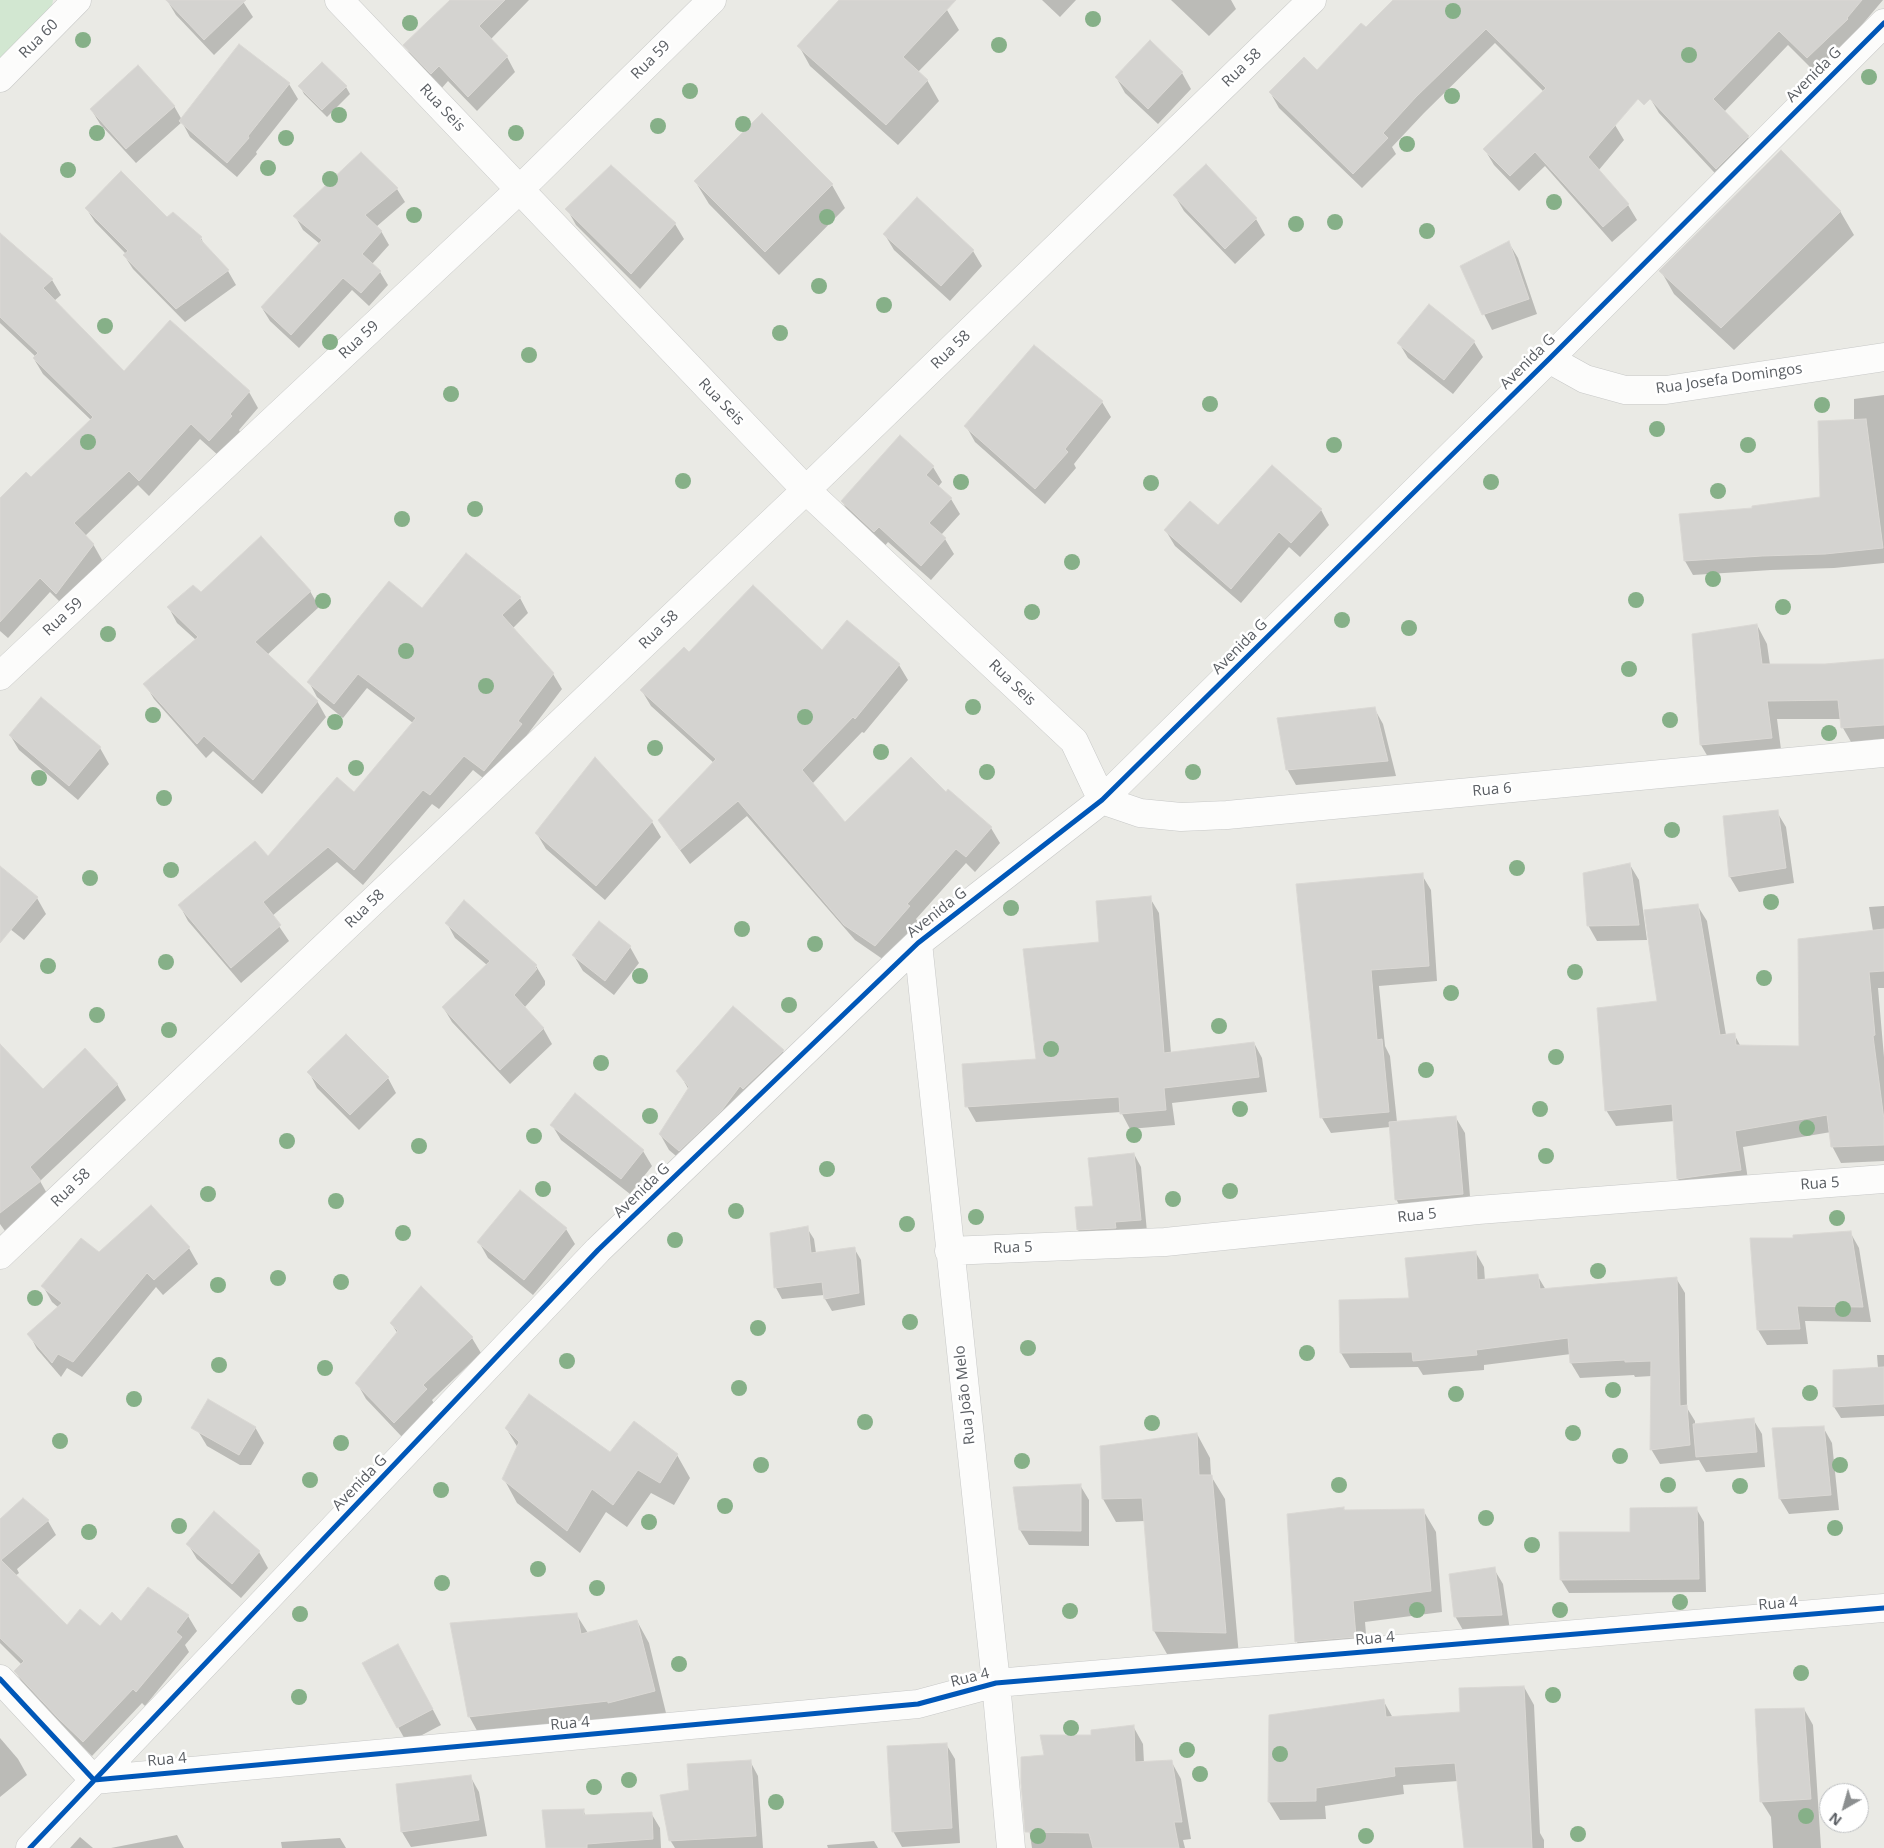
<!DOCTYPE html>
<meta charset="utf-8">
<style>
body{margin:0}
#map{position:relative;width:1884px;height:1848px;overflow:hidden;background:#eaeae5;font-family:"Open Sans",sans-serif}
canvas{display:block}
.north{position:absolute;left:1819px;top:1783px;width:50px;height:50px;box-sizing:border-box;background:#fff;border:1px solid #bdbfc1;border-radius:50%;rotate:218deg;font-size:14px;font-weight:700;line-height:20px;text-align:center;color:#5a5e63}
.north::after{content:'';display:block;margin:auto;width:18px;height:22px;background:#8c8f90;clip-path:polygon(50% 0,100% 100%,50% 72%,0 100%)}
</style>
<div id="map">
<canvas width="1884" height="1848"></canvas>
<div class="north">N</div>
</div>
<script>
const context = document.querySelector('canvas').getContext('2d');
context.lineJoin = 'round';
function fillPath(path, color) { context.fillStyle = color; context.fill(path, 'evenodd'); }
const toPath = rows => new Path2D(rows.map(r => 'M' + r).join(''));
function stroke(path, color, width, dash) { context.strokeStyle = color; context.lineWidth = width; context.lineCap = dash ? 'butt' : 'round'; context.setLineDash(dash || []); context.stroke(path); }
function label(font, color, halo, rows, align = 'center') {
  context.font = font + ' "Open Sans",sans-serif'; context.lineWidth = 5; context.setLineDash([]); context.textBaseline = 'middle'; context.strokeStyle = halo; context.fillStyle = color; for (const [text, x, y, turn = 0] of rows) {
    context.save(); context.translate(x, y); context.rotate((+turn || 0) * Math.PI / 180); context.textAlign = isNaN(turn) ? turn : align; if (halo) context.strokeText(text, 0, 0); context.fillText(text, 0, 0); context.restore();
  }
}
fillPath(toPath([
 [0,0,53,0,45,48,0,74]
]), '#d2e7d1');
fillPath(toPath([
 [167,0,242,0,253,17,214,55,176,15],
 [451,0,529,0,490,40,507,57,515,72,477,111,448,81,441,89,414,61,405,45],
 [840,0,937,0,947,10,959,30,918,72,927,80,939,101,898,145,810,66,799,46],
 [1042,0,1076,0,1060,17],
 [1171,0,1231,0,1236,9,1209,36],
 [1395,0,1690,0,1615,125,1624,140,1598,171,1628,205,1637,220,1612,242,1545,166,1519,191,1494,165,1485,150,1544,92,1495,43,1424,113,1392,147,1396,154,1362,188,1279,108,1270,92,1317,72],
 [1751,0,1883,0,1855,33,1816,73,1788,45,1724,112,1748,137,1757,152,1725,184,1659,113,1650,98],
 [1150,42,1182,73,1191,89,1158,124,1125,93,1116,77],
 [289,84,298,99,256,152,257,154,237,177,190,137,182,122,136,163,100,124,91,109,174,106,182,120],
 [300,86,346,87,350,94,327,117,304,94],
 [762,115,832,185,845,208,779,275,709,204,695,181],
 [361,153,397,189,405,202,376,227,381,231,389,245,372,264,380,272,388,285,369,306,352,290,299,348,270,321,262,308,320,244,303,230,295,216],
 [1206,166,1256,219,1265,235,1235,264,1184,211,1175,196],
 [86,208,167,218,201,238,206,248,228,271,236,285,185,322,133,269,124,255,126,254,95,222],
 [567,209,675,224,684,239,640,289,576,225],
 [1840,211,1854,235,1734,350,1674,294,1661,271],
 [885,235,973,251,982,266,950,301,894,250],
 [0,241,52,280,61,295,54,301,124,373,170,322,249,392,258,408,239,430,240,432,219,456,200,439,149,496,138,485,85,536,93,544,102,560,66,608,50,592,8,638,0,631,0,500,31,479,91,420,43,374,34,359,36,357,0,323],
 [1509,243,1518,258,1537,314,1492,330,1484,314],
 [1474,342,1483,357,1453,394,1408,358,1399,343],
 [1034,347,1102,402,1111,417,1074,464,1076,468,1045,504,975,442,966,426],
 [1884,395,1884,563,1834,568,1771,570,1693,575,1685,561,1754,509,1821,498,1854,421,1854,399],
 [933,467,942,482,938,487,951,499,960,514,941,535,945,539,954,554,931,580,888,542,884,547,851,517,842,501],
 [1321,510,1329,525,1300,557,1289,547,1241,603,1175,546,1166,531,1218,527],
 [310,591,319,607,267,655,317,701,326,717,262,794,213,751,206,758,154,699,145,684,196,640,177,623,169,608,201,594],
 [520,598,528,613,513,628,553,674,562,689,527,735,529,740,493,786,473,770,439,809,432,804,363,885,337,862,272,916,289,941,241,983,188,921,180,906,268,858,354,794,413,723,367,688,343,718,317,697,309,682,422,609],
 [1757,625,1767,644,1770,665,1825,665,1884,660,1884,745,1854,747,1843,728,1842,719,1777,719,1782,757,1712,764,1701,745],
 [822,652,899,665,908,680,864,733,862,732,812,784,845,823,946,793,991,828,1000,843,975,872,966,863,916,919,918,922,884,960,855,940,747,816,690,864,669,835,660,820,714,763,651,706,642,691,689,654],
 [41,698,100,748,109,764,78,800,19,750,10,735],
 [1374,708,1383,724,1396,776,1296,785,1287,769],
 [1777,812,1786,827,1794,883,1739,892,1730,877],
 [652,822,661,837,605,900,546,849,537,834],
 [1630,865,1639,880,1647,940,1597,941,1588,925],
 [0,868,37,898,46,914,24,940,0,921],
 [1422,875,1431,890,1437,981,1379,986,1385,1046,1390,1056,1397,1122,1456,1118,1465,1133,1471,1209,1405,1215,1396,1199,1390,1127,1331,1133,1322,1118,1297,885],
 [1150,898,1159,913,1171,1053,1254,1043,1262,1058,1267,1092,1172,1103,1175,1125,1130,1129,1121,1112,976,1122,967,1106,1037,1060,1101,943],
 [1697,905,1707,921,1726,1035,1734,1034,1741,1047,1800,1047,1873,931,1869,907,1884,906,1884,988,1878,988,1884,1057,1884,1161,1841,1163,1832,1146,1831,1132,1743,1147,1749,1186,1687,1195,1678,1179,1675,1121,1616,1126,1606,1110,1658,1002],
 [447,923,536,966,545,981,545,985,524,1008,543,1028,552,1044,510,1084,452,1022,443,1007,487,965,455,938],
 [599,923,630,947,639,963,614,995,583,971,574,956],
 [783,1051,791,1066,688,1166,669,1150,660,1134,689,1090,678,1071],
 [309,1072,388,1078,396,1093,359,1130,317,1088],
 [0,1074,43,1091,117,1084,126,1100,40,1181,49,1197,5,1231,0,1224],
 [552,1125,643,1151,652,1166,630,1194,561,1140],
 [1134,1154,1141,1167,1147,1232,1085,1242,1078,1230],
 [520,1192,566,1229,575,1244,533,1295,488,1258,479,1242],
 [151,1207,189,1248,198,1264,163,1295,156,1287,82,1377,67,1368,61,1377,37,1349,29,1334,59,1308,52,1302,43,1286,99,1254],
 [807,1228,814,1239,816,1253,854,1248,861,1260,865,1305,832,1311,825,1299,824,1295,782,1299,776,1288],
 [1850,1232,1859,1248,1871,1322,1805,1321,1808,1344,1767,1345,1758,1330,1795,1240],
 [1476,1253,1484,1267,1485,1281,1537,1275,1546,1290,1676,1278,1685,1293,1687,1408,1695,1421,1695,1425,1753,1419,1762,1434,1765,1467,1706,1472,1699,1460,1660,1464,1651,1449,1652,1376,1635,1377,1634,1375,1580,1378,1571,1363,1571,1354,1484,1365,1484,1370,1423,1375,1418,1367,1350,1368,1341,1353,1340,1302,1410,1300],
 [391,1323,472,1338,481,1353,432,1400,435,1405,403,1438,366,1399,357,1383,398,1334],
 [1877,1355,1884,1355,1884,1416,1841,1418,1834,1407,1878,1368],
 [255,1427,264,1443,251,1465,240,1465,207,1446,198,1431],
 [1823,1427,1832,1443,1839,1510,1789,1514,1780,1499],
 [506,1428,611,1453,677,1455,690,1478,674,1505,651,1493,627,1527,606,1512,580,1553,517,1503,504,1479,518,1448],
 [1197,1434,1210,1458,1211,1476,1225,1499,1239,1656,1167,1654,1154,1631,1145,1521,1116,1522,1103,1499],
 [1080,1485,1089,1500,1089,1546,1029,1545,1020,1530],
 [1696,1508,1704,1522,1706,1592,1569,1593,1561,1580,1632,1533],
 [1344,1509,1345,1511,1423,1510,1436,1532,1442,1612,1365,1622,1368,1658,1309,1663,1297,1642],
 [215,1513,259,1552,268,1568,241,1598,197,1559,188,1544],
 [0,1521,48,1521,56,1535,17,1569,19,1573,15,1576,68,1627,100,1628,122,1622,148,1589,188,1616,197,1631,185,1645,189,1652,145,1706,142,1703,92,1756,68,1733,24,1686,16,1672,22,1665,0,1643],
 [1494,1569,1503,1584,1510,1630,1464,1632,1455,1616],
 [576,1614,588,1633,637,1621,649,1643,666,1713,622,1724,481,1738,469,1716],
 [407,1661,441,1725,407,1743,398,1727],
 [1524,1687,1534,1705,1540,1833,1544,1840,1544,1848,1465,1848,1458,1781,1403,1785,1404,1794,1325,1806,1326,1819,1280,1820,1269,1802,1270,1716,1383,1700,1393,1718,1461,1713],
 [1804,1709,1813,1725,1821,1848,1773,1848,1771,1817,1761,1801],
 [1133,1726,1143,1744,1144,1763,1171,1761,1181,1779,1191,1839,1183,1840,1185,1848,1032,1848,1022,1783,1046,1756,1092,1737],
 [0,1738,18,1759,27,1775,0,1797],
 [946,1744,955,1759,960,1843,902,1847,893,1831],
 [750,1761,758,1776,763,1848,675,1848,670,1840,690,1791],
 [470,1776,479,1792,487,1836,411,1847,402,1832],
 [583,1810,586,1816,651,1813,660,1828,661,1848,548,1848],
 [177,1835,184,1848,111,1848],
 [80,1837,93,1848,70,1848],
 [340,1838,346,1848,282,1848,281,1842],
 [874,1841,878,1848,828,1848,827,1845]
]), '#0003');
const building = toPath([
 [166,0,246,0,204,40,166,0],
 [450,0,505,0,479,26,508,56,468,97,439,66,431,74,403,45,450,0],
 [839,0,956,0,903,57,928,80,886,125,797,46,839,0],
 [1393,0,1862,0,1847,18,1848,19,1807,58,1779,31,1713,99,1749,136,1716,169,1650,99,1644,105,1638,99,1588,157,1629,204,1603,227,1535,152,1510,176,1483,149,1546,88,1486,29,1416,97,1383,133,1388,138,1353,174,1269,92,1304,57,1317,70,1361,23,1366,27,1393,0],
 [1150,40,1183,72,1148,109,1115,77,1150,40],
 [239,44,290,83,248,136,249,138,227,163,179,121,239,44],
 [322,62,347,86,322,110,298,86,322,62],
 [138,65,175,106,126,149,90,109,138,65],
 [762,113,833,184,765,252,694,181,762,113],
 [1781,150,1841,211,1721,328,1659,271,1781,150],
 [361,152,398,188,365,215,382,231,362,254,381,271,361,293,343,278,291,335,261,307,322,240,293,216,361,152],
 [1206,164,1257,218,1225,249,1173,195,1206,164],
 [611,165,676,223,631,274,565,209,611,165],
 [121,171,167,217,173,212,202,237,200,239,229,270,176,309,123,255,128,251,85,208,121,171],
 [917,197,974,250,941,286,883,234,917,197],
 [0,233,53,279,43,288,124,371,170,320,250,391,230,414,232,416,209,441,191,424,139,481,129,471,74,523,94,544,56,594,40,578,0,622,0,498,26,472,31,477,93,417,33,358,38,353,0,317,0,233],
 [1509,241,1529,299,1482,315,1460,266,1509,241],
 [1429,304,1475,341,1444,380,1397,343,1429,304],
 [1034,345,1103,401,1065,449,1068,452,1035,489,964,426,1034,345],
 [1866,419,1883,548,1825,554,1762,556,1684,561,1679,514,1752,508,1752,506,1820,497,1818,421,1866,419],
 [900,435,934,466,926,475,952,498,929,523,946,538,921,566,879,527,874,532,841,501,900,435],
 [1272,465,1322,509,1291,543,1279,532,1231,589,1164,530,1190,501,1218,525,1272,465],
 [261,536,311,591,255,642,318,701,253,780,204,736,197,744,143,684,198,637,167,607,193,585,201,592,261,536],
 [466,553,521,597,502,615,554,673,518,721,522,724,484,771,464,756,430,795,423,790,354,870,328,847,263,902,281,925,231,968,178,905,255,841,268,856,337,777,354,792,416,718,358,674,334,704,307,682,389,581,422,608,466,553],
 [753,585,822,650,847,620,900,664,855,719,853,717,802,770,845,822,911,757,946,792,948,789,992,827,966,857,956,849,907,904,910,906,875,946,844,925,738,801,680,850,658,820,716,759,640,690,684,647,689,652,753,585],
 [1757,624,1762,664,1825,664,1884,659,1884,725,1841,728,1838,700,1767,701,1772,738,1700,745,1692,634,1757,624],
 [41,697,101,747,69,786,9,735,41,697],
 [1375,707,1388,761,1286,770,1277,718,1375,707],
 [595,757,653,821,596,886,535,833,595,757],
 [1778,810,1786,868,1729,877,1723,816,1778,810],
 [1630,863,1639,925,1587,926,1583,873,1630,863],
 [0,866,38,897,0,943,0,866],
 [1423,873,1429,966,1371,970,1377,1040,1382,1039,1389,1112,1320,1118,1296,884,1423,873],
 [1151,896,1164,1053,1254,1042,1259,1077,1164,1088,1166,1110,1120,1114,1119,1097,965,1107,962,1064,1036,1059,1023,949,1099,942,1096,901,1151,896],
 [464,900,537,965,535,967,537,969,514,995,544,1028,500,1070,442,1007,490,961,445,923,464,900],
 [1698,904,1720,1035,1735,1033,1736,1045,1799,1046,1798,939,1884,929,1884,971,1869,972,1875,1035,1873,1036,1884,1120,1884,1145,1831,1147,1827,1115,1735,1131,1741,1170,1677,1179,1672,1104,1605,1111,1597,1008,1657,1001,1644,910,1698,904],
 [599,921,631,946,605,981,572,955,599,921],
 [733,1006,784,1050,743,1089,740,1086,722,1110,679,1151,659,1134,689,1087,676,1071,733,1006],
 [346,1034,389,1077,350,1115,307,1072,346,1034],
 [0,1044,43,1089,85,1048,118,1084,30,1167,41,1181,0,1213,0,1044],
 [575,1093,644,1150,621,1179,550,1125,575,1093],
 [1456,1116,1463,1194,1395,1200,1389,1122,1456,1116],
 [1134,1153,1141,1220,1115,1222,1116,1228,1077,1230,1075,1207,1093,1206,1088,1158,1134,1153],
 [520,1190,567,1228,524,1280,477,1242,520,1190],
 [151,1205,190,1247,154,1280,147,1273,73,1362,58,1354,52,1363,27,1334,62,1303,41,1286,81,1238,99,1252,151,1205],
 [808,1226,811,1253,855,1247,859,1293,824,1299,822,1282,774,1288,770,1233,808,1226],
 [1851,1231,1863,1307,1797,1306,1800,1329,1757,1330,1750,1238,1793,1238,1793,1235,1851,1231],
 [1476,1251,1477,1280,1538,1274,1540,1289,1677,1277,1680,1406,1687,1405,1690,1445,1650,1450,1651,1361,1625,1362,1625,1360,1570,1363,1568,1338,1476,1350,1477,1355,1413,1361,1412,1352,1340,1353,1339,1300,1409,1298,1405,1258,1476,1251],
 [421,1286,473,1337,423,1385,427,1389,394,1423,355,1383,398,1331,390,1323,421,1286],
 [1884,1367,1884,1404,1833,1407,1833,1370,1884,1367],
 [529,1394,610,1452,634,1421,678,1454,660,1483,638,1470,613,1505,592,1489,567,1531,502,1479,519,1442,505,1428,529,1394],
 [208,1399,256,1427,239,1455,191,1428,208,1399],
 [1754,1418,1757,1452,1696,1457,1693,1424,1754,1418],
 [1824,1426,1831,1495,1779,1499,1772,1428,1824,1426],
 [1197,1433,1199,1475,1212,1475,1226,1633,1153,1631,1142,1498,1102,1499,1100,1446,1197,1433],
 [1081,1484,1081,1531,1019,1530,1013,1487,1081,1484],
 [23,1498,49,1520,1,1560,67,1625,80,1609,100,1626,112,1612,121,1621,148,1587,189,1615,176,1632,182,1637,136,1692,133,1689,83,1742,58,1718,14,1671,24,1661,0,1638,0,1519,23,1498],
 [1344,1507,1344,1510,1424,1509,1431,1591,1353,1601,1356,1637,1295,1642,1287,1514,1344,1507],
 [1697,1507,1699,1579,1560,1580,1559,1532,1630,1532,1630,1508,1697,1507],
 [214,1511,260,1551,232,1584,186,1544,214,1511],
 [1495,1567,1502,1615,1454,1617,1449,1574,1495,1567],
 [577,1613,581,1634,637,1620,655,1691,608,1703,608,1701,468,1717,450,1623,577,1613],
 [398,1644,433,1709,397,1728,362,1663,398,1644],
 [1524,1686,1532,1848,1464,1848,1455,1763,1394,1767,1395,1776,1316,1788,1316,1801,1268,1802,1269,1715,1384,1699,1386,1717,1460,1712,1459,1688,1524,1686],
 [1804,1708,1811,1799,1760,1802,1755,1709,1804,1708],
 [1134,1725,1135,1762,1172,1760,1182,1822,1174,1822,1179,1848,1093,1848,1089,1833,1025,1832,1021,1783,1021,1757,1044,1755,1040,1735,1091,1735,1091,1730,1134,1725],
 [947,1743,952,1828,892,1832,887,1746,947,1743],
 [751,1760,756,1836,669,1841,660,1795,689,1790,687,1764,751,1760],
 [471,1775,479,1820,401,1832,396,1784,471,1775],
 [584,1809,584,1815,652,1812,653,1839,587,1844,587,1848,546,1848,542,1810,584,1809]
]);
fillPath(building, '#d4d3d0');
stroke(building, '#dad8d4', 1);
const minor = toPath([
 [339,0,806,490,1074,741,1102,800,1140,813,1181,817,1227,815,1884,753],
 [0,78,77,0],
 [1549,359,1585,379,1625,390,1666,390,1884,357],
 [0,676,519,190,712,0],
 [918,943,996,1683,1011,1848],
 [949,1251,1165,1242,1478,1210,1884,1179],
 [0,1255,806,490,1312,0],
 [0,1679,94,1780,918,1704,996,1683,1884,1608],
 [30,1848,598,1250,918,943,1102,800,1549,359,1884,23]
]);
stroke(minor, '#c7c8c7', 29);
stroke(minor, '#fcfcfb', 28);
stroke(toPath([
 [0,1679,94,1780,918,1704,996,1683,1884,1608],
 [30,1848,598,1250,918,943,1102,800,1549,359,1884,23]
]), '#0057b8', 5);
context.fillStyle = '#86b088';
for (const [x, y] of [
 [1453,11],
 [1093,19],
 [410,23],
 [83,40],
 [999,45],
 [1689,55],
 [1869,77],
 [690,91],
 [1452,96],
 [339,115],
 [743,124],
 [658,126],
 [97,133],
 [516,133],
 [286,138],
 [1407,144],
 [268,168],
 [68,170],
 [330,179],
 [1554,202],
 [414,215],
 [827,217],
 [1335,222],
 [1296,224],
 [1427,231],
 [819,286],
 [884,305],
 [105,326],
 [780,333],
 [330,342],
 [529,355],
 [451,394],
 [1210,404],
 [1822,405],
 [1657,429],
 [88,442],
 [1334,445],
 [1748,445],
 [683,481],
 [961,482],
 [1491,482],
 [1151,483],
 [1718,491],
 [475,509],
 [402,519],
 [1072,562],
 [1713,579],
 [1636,600],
 [323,601],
 [1783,607],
 [1032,612],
 [1342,620],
 [1409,628],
 [108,634],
 [406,651],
 [1629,669],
 [486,686],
 [973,707],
 [153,715],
 [805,717],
 [1670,720],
 [335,722],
 [1829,733],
 [655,748],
 [881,752],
 [356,768],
 [987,772],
 [1193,772],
 [39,778],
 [164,798],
 [1672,830],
 [1517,868],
 [171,870],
 [90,878],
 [1771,902],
 [1011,908],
 [742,929],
 [815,944],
 [166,962],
 [48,966],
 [1575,972],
 [640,976],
 [1764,978],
 [1451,993],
 [789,1005],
 [97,1015],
 [1219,1026],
 [169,1030],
 [1051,1049],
 [1556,1057],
 [601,1063],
 [1426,1070],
 [1240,1109],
 [1540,1109],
 [650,1116],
 [1807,1128],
 [1134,1135],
 [534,1136],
 [287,1141],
 [419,1146],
 [1546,1156],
 [827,1169],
 [543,1189],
 [1230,1191],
 [208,1194],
 [1173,1199],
 [336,1201],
 [736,1211],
 [976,1217],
 [1837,1218],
 [907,1224],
 [403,1233],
 [675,1240],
 [1598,1271],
 [278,1278],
 [341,1282],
 [218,1285],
 [35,1298],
 [1843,1309],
 [910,1322],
 [758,1328],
 [1028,1348],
 [1307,1353],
 [567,1361],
 [219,1365],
 [325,1368],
 [739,1388],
 [1613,1390],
 [1810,1393],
 [1456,1394],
 [134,1399],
 [865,1422],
 [1152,1423],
 [1573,1433],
 [60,1441],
 [341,1443],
 [1620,1456],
 [1022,1461],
 [761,1465],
 [1840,1465],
 [310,1480],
 [1339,1485],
 [1668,1485],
 [1740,1486],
 [441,1490],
 [725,1506],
 [1486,1518],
 [649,1522],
 [179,1526],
 [1835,1528],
 [89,1532],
 [1532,1545],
 [538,1569],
 [442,1583],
 [597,1588],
 [1680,1602],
 [1417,1610],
 [1560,1610],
 [1070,1611],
 [300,1614],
 [679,1664],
 [1801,1673],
 [1553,1695],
 [299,1697],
 [1071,1728],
 [1187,1750],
 [1280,1754],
 [1200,1774],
 [629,1780],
 [594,1787],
 [776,1802],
 [1806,1816],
 [1578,1834],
 [1038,1836],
 [1366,1836]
]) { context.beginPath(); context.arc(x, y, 8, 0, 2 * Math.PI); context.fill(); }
label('15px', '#5a5e63', '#fff', [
 ["Rua 60",39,39,-45],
 ["Rua 59",651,60,-45],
 ["Rua 58",1242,68,-44],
 ["Avenida G",1814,75,-45],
 ["Rua Seis",442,108,47],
 ["Rua 59",359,340,-43],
 ["Rua 58",951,350,-44],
 ["Avenida G",1528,362,-45],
 ["Rua Josefa Domingos",1729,379,-8],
 ["Rua Seis",721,402,46],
 ["Rua 59",63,617,-43],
 ["Rua 58",659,630,-44],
 ["Avenida G",1240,647,-45],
 ["Rua Seis",1012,683,44],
 ["Rua 6",1492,790,-5],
 ["Rua 58",365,909,-44],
 ["Avenida G",937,913,-38],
 ["Rua 5",1820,1184,-4],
 ["Rua 58",71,1188,-44],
 ["Avenida G",642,1191,-44],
 ["Rua 5",1417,1216,-6],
 ["Rua 5",1013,1248,-2],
 ["Rua João Melo",965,1395,-96],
 ["Avenida G",360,1483,-46],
 ["Rua 4",1778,1604,-5],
 ["Rua 4",1375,1639,-5],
 ["Rua 4",970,1678,-14],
 ["Rua 4",570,1724,-5],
 ["Rua 4",167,1760,-5]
]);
</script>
